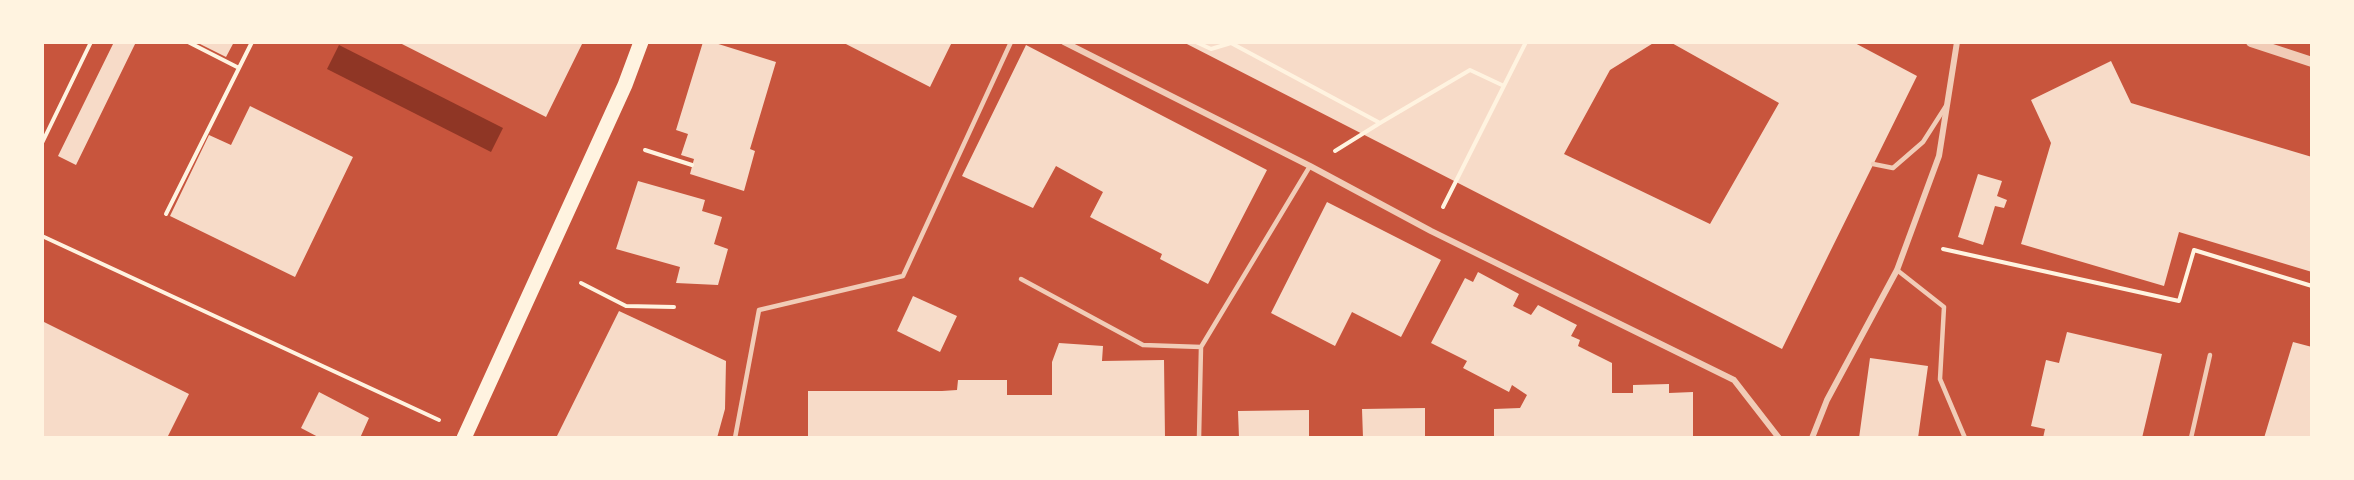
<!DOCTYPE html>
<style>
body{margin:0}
#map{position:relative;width:2354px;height:480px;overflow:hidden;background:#c8553d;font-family:"Asap Condensed",sans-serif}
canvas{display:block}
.frame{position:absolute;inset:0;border:44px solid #fff3e0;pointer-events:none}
</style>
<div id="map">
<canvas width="2354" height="480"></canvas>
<div class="frame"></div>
</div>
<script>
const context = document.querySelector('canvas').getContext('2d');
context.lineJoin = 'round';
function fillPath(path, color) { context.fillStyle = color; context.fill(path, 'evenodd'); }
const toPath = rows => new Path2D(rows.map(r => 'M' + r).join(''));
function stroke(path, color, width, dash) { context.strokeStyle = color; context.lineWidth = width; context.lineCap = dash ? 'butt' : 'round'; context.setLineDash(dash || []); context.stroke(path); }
fillPath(toPath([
 [339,45,503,128,491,152,327,69]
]), '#8f3625');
fillPath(toPath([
 [114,42,136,42,76,165,58,156],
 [196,42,234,42,226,57],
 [398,42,583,42,546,117],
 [703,42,712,42,776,62,750,149,755,151,744,191,690,174,694,159,681,155,688,134,676,130],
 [842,42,952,42,930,87],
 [1183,42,1655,42,1610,70,1564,154,1710,224,1779,103,1670,42,1853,42,1917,76,1782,349],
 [1026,45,1267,170,1208,284,1160,259,1162,254,1090,217,1103,192,1056,166,1033,208,962,176],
 [2111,61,2131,103,2312,157,2312,272,2179,232,2164,286,2021,244,2051,143,2031,100],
 [250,106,353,157,295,277,170,216,209,135,231,145],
 [1978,174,2002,181,1997,196,2007,200,2004,208,1995,206,1983,245,1958,237],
 [638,181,705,200,702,211,722,217,714,244,728,249,718,285,676,283,680,267,616,249],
 [1327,202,1441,260,1401,337,1352,312,1335,346,1271,313],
 [1478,272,1519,294,1513,306,1531,315,1538,305,1577,325,1571,336,1580,340,1578,346,1612,363,1612,393,1633,393,1633,385,1669,384,1669,393,1693,392,1693,438,1494,438,1494,409,1520,408,1527,395,1512,385,1509,392,1463,368,1467,361,1431,343,1465,278,1473,282],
 [913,296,957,316,940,352,897,331],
 [619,311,726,361,725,409,717,438,556,438],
 [42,321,189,394,167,438,42,438],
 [2067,332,2162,354,2142,438,2043,438,2045,429,2031,426,2046,360,2059,363],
 [2293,342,2312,347,2312,438,2264,438],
 [1059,343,1103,346,1102,361,1164,360,1165,438,808,438,808,391,942,391,957,390,958,380,1007,380,1007,395,1052,395,1052,362],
 [1870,358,1928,366,1918,438,1859,438],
 [319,392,369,418,360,438,320,438,301,428],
 [1425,408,1425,438,1363,438,1362,409],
 [1309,410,1309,438,1239,438,1238,411]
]), '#f7dbc8');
stroke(toPath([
 [188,42,239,68],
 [1196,42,1211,49,1231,43,1380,123,1335,151],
 [1380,123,1470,70,1504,86],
 [42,143,91,42],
 [645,150,692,165],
 [1443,207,1526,42],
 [166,214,252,42],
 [42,236,439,420],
 [1943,249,2179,301,2194,250,2312,286],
 [581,283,626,306,674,307]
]), '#fff3e0', 4);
stroke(toPath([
 [1873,164,1893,168,1923,142,1946,106],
 [1897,270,1944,307,1940,379,1965,438],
 [1021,279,1143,345,1201,347],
 [735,438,759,310,903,276,1011,42],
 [1199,438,1201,347,1310,166],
 [2191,438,2210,355]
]), '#f1ccb7', 4.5);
stroke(toPath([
 [1064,42,1310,166,1431,231,1734,380,1779,438],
 [1812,438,1827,400,1897,270,1939,156,1957,42]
]), '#f1ccb7', 6);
stroke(toPath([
 [2251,42,2312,62]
]), '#f1ccb7', 10);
stroke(toPath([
 [464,438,625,85,641,42]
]), '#fff3e0', 15);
</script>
